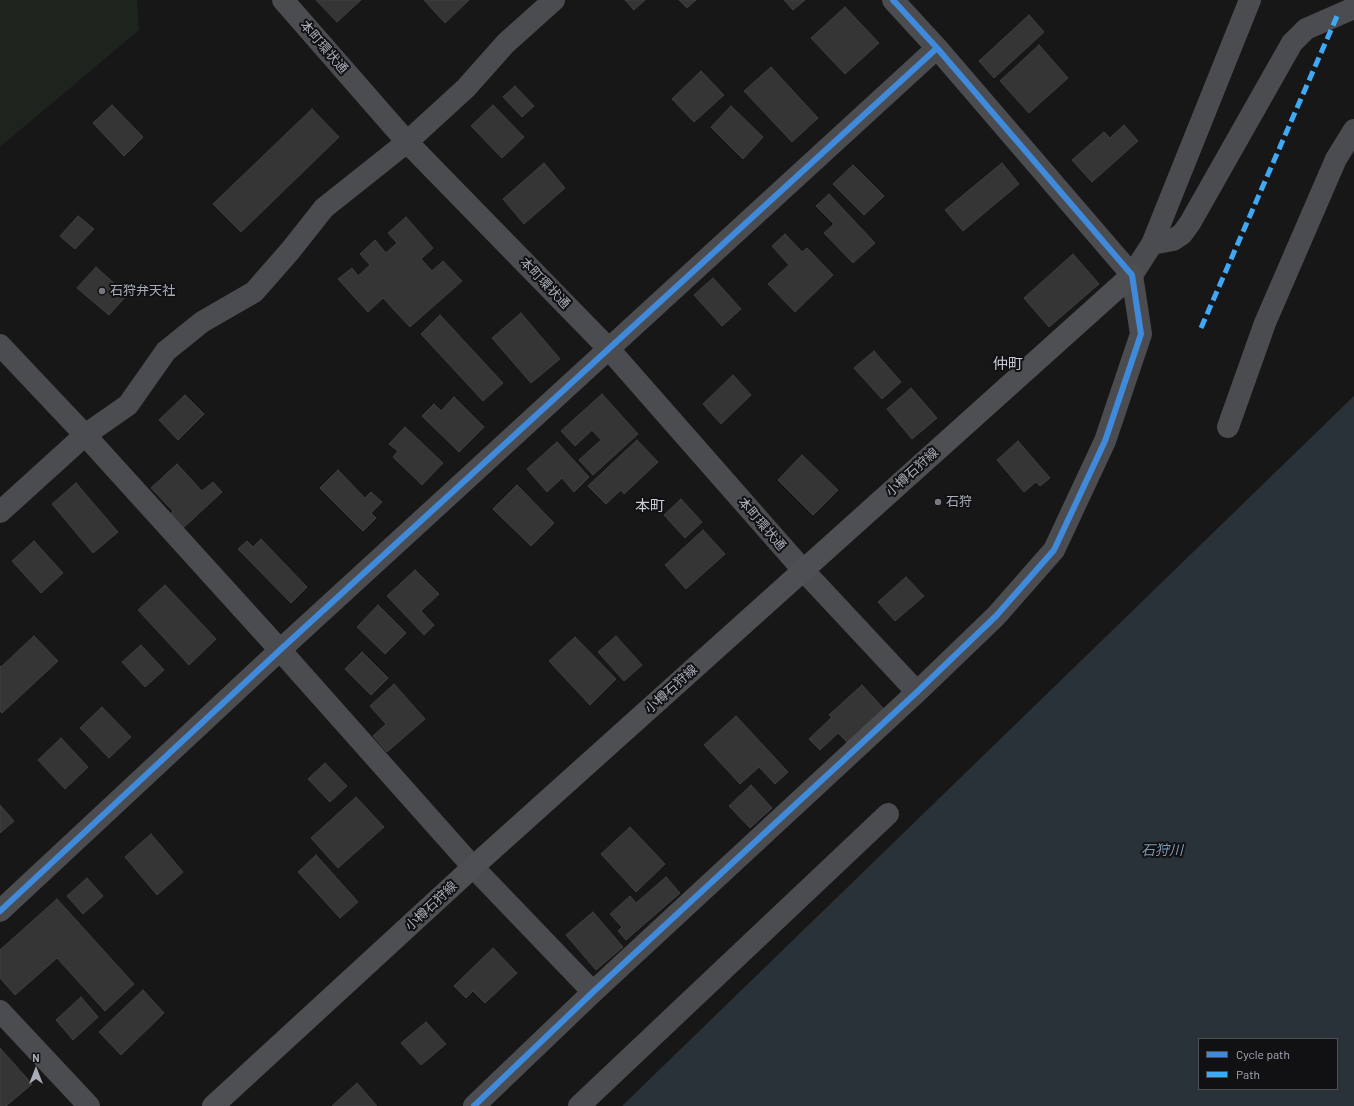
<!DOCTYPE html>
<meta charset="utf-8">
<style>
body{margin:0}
#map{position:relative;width:1354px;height:1106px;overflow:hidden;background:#171717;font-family:Barlow,sans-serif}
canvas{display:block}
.legend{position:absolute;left:1198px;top:1038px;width:140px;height:52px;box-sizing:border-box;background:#111113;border:1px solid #4d4f55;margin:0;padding:5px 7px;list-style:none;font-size:12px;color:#a8adb8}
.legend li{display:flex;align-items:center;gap:8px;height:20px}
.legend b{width:20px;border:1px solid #4d4f55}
.north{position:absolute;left:16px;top:1050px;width:40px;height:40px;-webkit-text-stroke:3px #111113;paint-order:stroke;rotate:0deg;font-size:11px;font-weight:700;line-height:16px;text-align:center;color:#a8adb8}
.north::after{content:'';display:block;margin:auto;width:14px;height:18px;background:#a8adb8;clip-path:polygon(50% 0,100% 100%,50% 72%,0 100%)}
</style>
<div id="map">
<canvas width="1354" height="1106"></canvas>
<ul class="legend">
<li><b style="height:5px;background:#408adc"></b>Cycle path</li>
<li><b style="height:5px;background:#3fa9f5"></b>Path</li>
</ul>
<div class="north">N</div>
</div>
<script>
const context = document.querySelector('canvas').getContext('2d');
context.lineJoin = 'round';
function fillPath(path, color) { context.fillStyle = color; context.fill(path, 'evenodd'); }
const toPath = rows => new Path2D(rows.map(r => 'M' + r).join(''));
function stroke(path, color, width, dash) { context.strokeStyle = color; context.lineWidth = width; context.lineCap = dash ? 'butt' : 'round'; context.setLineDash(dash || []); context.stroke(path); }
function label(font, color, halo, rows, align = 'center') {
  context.font = font + ' Barlow,"Noto Sans JP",sans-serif'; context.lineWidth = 4; context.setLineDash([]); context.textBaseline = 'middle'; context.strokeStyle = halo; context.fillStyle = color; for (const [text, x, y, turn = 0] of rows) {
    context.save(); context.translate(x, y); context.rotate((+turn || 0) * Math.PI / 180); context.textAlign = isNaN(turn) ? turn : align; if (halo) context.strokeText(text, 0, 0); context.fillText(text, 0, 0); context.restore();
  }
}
fillPath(toPath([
 [0,0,137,0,139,30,0,147]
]), '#1d241e');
fillPath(toPath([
 [1354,396,1354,1106,622,1106],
 [1199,1039,1337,1039,1337,1089,1199,1089]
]), '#2a3239');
const building = toPath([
 [316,0,361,0,337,22,316,0],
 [424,0,469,0,445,23,424,0],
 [625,0,645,0,634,10,625,0],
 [679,0,696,0,687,8,679,0],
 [784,0,805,0,793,10,784,0],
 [845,7,879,43,845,74,811,38,845,7],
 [1029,15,1044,32,994,78,979,61,1029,15],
 [1039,45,1068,78,1029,113,1000,81,1039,45],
 [771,67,818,118,792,142,744,91,771,67],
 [701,71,724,95,694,122,672,99,701,71],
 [515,86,534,106,522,117,503,97,515,86],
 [112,105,143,137,124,156,93,123,112,105],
 [493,105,524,137,502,158,471,126,493,105],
 [731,106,763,137,743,159,711,127,731,106],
 [312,109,339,137,241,232,213,204,312,109],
 [1124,125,1138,141,1092,182,1072,160,1104,132,1110,138,1124,125],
 [544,163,565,188,524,224,503,199,544,163],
 [1002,163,1019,184,963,231,945,210,1002,163],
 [853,165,884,196,864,215,833,184,853,165],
 [829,194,875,243,853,263,824,233,834,224,816,206,829,194],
 [78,216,94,229,75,249,60,236,78,216],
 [406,217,433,248,421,259,432,271,443,261,462,281,410,327,383,298,368,312,338,279,352,268,358,276,370,265,360,254,375,240,386,253,397,243,388,233,406,217],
 [785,234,802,252,807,248,833,275,795,312,768,284,789,265,772,246,785,234],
 [1073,254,1099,284,1049,327,1024,298,1073,254],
 [96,267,127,295,109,315,77,288,96,267],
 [713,278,741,309,722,326,694,295,713,278],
 [521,313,560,359,531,383,492,338,521,313],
 [440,315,503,383,483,401,421,334,440,315],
 [874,351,901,382,882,399,854,368,874,351],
 [733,375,751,395,721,424,703,404,733,375],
 [911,388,937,418,912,439,887,409,911,388],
 [602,394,638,434,593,475,579,460,601,440,592,430,575,446,561,431,602,394],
 [185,395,204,414,178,440,159,420,185,395],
 [454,397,484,427,459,452,422,416,434,404,441,411,454,397],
 [405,427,443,463,422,485,393,457,398,451,389,444,405,427],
 [637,440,658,462,624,494,621,490,606,504,588,486,637,440],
 [1018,441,1050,478,1040,486,1036,482,1024,492,997,460,1018,441],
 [557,442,589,477,574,492,562,478,547,492,527,469,557,442],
 [802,455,838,490,813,515,778,480,802,455],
 [177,464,202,491,213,482,222,492,182,529,169,515,173,511,151,488,177,464],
 [338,470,365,498,371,492,382,502,371,513,376,518,363,531,320,488,338,470],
 [76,483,118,532,93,553,52,504,76,483],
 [517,485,554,523,531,546,493,509,517,485],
 [681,499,702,522,685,538,664,515,681,499],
 [703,530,725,554,686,589,665,565,703,530],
 [261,539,307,587,291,603,238,549,247,541,253,547,261,539],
 [34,541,63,573,41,593,12,561,34,541],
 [415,570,439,594,421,611,434,625,424,635,387,596,415,570],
 [906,577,924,596,895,621,878,602,906,577],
 [165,585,216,639,189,665,138,610,165,585],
 [378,605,406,633,385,654,357,627,378,605],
 [34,636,58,661,2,713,0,711,0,666,1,667,34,636],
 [616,636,642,665,624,681,598,652,616,636],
 [575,637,616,679,590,705,549,661,575,637],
 [141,645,164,670,145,687,122,662,141,645],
 [362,652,388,678,371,695,345,669,362,652],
 [394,684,425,719,387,752,373,736,386,724,370,706,394,684],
 [862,685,883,708,847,742,838,733,820,750,809,739,832,717,829,715,862,685],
 [102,707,131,737,109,758,80,728,102,707],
 [736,716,788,772,775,784,759,767,740,784,704,745,736,716],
 [61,738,88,767,65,789,38,760,61,738],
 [325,763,347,786,330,802,308,779,325,763],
 [751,785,772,808,750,828,729,806,751,785],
 [356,797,384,827,338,868,311,838,356,797],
 [0,805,14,821,0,833,0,805],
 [630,827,665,864,636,892,601,854,630,827],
 [151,834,183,872,157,895,125,857,151,834],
 [316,855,358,902,340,918,298,872,316,855],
 [666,877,680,893,626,940,618,931,622,927,610,914,630,896,636,903,666,877],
 [87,878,103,896,83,914,67,896,87,878],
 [57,899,134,984,105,1011,57,958,15,995,0,978,0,950,57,899],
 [593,912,623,947,596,970,566,935,593,912],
 [493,948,517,973,485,1003,473,991,466,998,454,986,493,948],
 [143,990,164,1013,121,1055,99,1032,143,990],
 [81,997,98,1017,73,1040,56,1020,81,997],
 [426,1022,446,1044,421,1065,401,1043,426,1022],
 [0,1048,32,1084,6,1106,0,1106,0,1048],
 [357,1083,377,1106,332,1106,357,1083]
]);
fillPath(building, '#353536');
stroke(building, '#3f4043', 1);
stroke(toPath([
 [283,0,407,142,608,348,803,570,917,692],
 [1152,244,1173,240,1182,234,1190,223,1292,43,1306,29,1354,8],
 [1132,275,1152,244,1250,0],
 [0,345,85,435,280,650,473,867,593,992],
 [1228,427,1265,323,1336,159,1354,130],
 [0,512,85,435,128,405,166,351,202,322,254,292,290,251,324,208,407,142,466,88,506,43,554,0],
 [0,911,280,650,937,48],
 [0,1011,89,1106],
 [474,1106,593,992,917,692,996,616,1054,550,1105,441,1141,334,1132,275,937,48,893,0],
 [579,1106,888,814]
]), '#4b4c50', 22);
stroke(toPath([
 [213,1106,473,867,1132,275]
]), '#4d4f52', 22);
stroke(toPath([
 [1201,328,1338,14]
]), '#3fa9f5', 5, [10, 5]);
stroke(toPath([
 [0,911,280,650,937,48],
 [474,1106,593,992,917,692,996,616,1054,550,1105,441,1141,334,1132,275,937,48,893,0]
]), '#408adc', 6);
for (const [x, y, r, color] of [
 [102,291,4,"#757880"],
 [938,502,4,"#757880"]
]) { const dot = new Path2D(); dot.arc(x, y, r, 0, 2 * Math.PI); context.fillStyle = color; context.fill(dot); stroke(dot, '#111113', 1.5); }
label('13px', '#a8adb8', '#111113', [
 ["本町環状通",324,47,49],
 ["本町環状通",545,283,46],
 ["小樽石狩線",912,472,-42],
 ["本町環状通",762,524,49],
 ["小樽石狩線",671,689,-42],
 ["小樽石狩線",431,906,-43]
]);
label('13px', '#a8adb8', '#111113', [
 ["石狩弁天社",110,291],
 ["石狩",946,502]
], 'left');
label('italic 14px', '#7f9bb3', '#111113', [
 ["石狩川",1162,850]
]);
label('15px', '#c9ccd4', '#111113', [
 ["仲町",1008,364],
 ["本町",650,506]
]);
</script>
